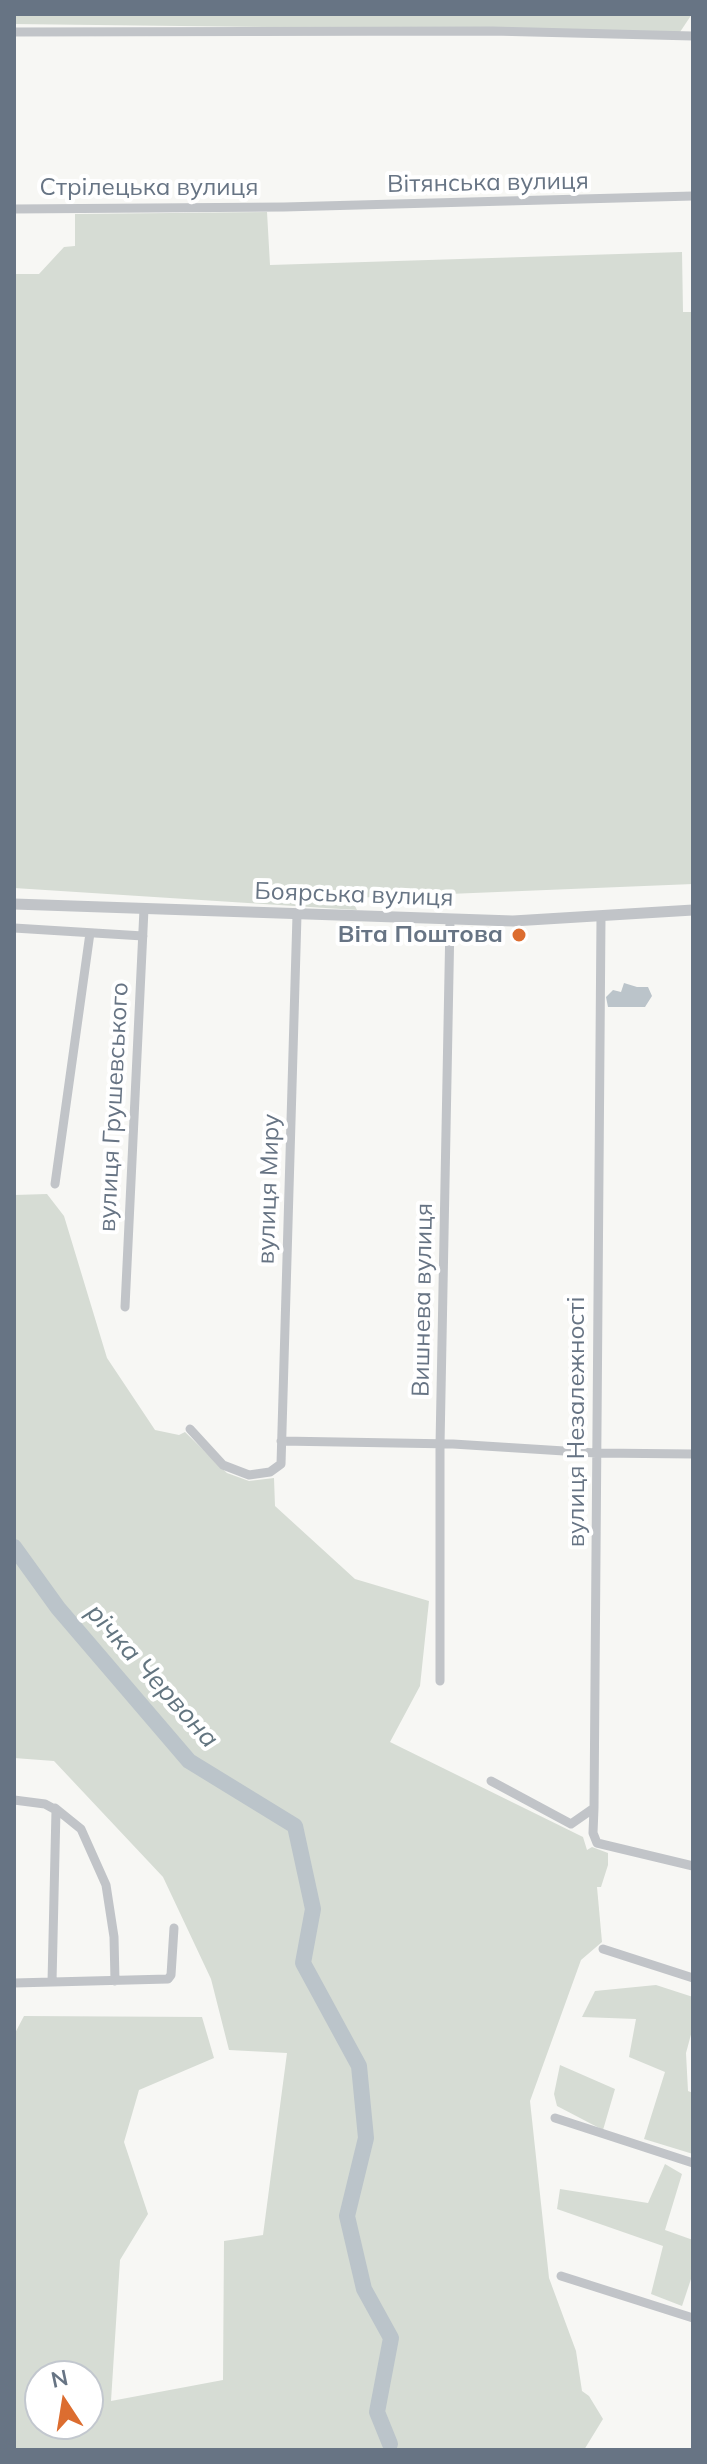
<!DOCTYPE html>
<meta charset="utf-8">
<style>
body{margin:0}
#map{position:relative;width:707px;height:2464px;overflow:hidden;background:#f7f7f4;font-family:Mulish,sans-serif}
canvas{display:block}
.frame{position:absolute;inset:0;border:16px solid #677484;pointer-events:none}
.north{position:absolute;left:24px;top:2360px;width:80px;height:80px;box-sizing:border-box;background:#fff;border:2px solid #c2c7ce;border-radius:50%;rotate:348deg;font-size:22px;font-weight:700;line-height:32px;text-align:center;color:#677484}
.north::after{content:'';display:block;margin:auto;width:28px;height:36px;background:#dc6d30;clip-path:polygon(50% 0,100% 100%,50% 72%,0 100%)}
</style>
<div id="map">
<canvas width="707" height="2464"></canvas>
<div class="frame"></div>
<div class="north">N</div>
</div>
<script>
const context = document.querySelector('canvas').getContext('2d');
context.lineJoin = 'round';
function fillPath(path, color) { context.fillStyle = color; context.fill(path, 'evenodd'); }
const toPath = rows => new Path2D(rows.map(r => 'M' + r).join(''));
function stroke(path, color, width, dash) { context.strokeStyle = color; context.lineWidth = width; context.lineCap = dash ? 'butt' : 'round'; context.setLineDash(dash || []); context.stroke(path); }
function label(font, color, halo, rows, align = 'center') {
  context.font = font + ' Mulish,sans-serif'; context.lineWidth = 8; context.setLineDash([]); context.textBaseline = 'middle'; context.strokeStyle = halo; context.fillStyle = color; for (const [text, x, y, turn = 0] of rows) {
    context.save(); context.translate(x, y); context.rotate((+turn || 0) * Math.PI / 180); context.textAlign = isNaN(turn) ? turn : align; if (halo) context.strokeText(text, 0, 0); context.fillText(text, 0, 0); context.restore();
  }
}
fillPath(toPath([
 [14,14,692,14,680,32,14,24],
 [267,212,270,265,682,252,683,312,693,312,693,884,351,898,357,910,14,888,14,274,39,274,64,247,75,246,75,214],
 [47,1194,64,1216,107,1358,155,1430,179,1435,185,1432,227,1473,249,1481,274,1478,275,1506,355,1579,429,1601,420,1686,390,1742,583,1837,587,1850,592,1847,608,1853,608,1865,601,1887,597,1887,602,1942,581,1960,530,2101,549,2278,576,2351,582,2391,589,2396,603,2419,584,2450,14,2450,14,2035,24,2016,202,2017,214,2058,139,2090,124,2142,148,2214,120,2260,111,2401,223,2380,224,2241,263,2235,287,2053,229,2050,211,1979,163,1877,54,1761,14,1758,14,1195],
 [40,2376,88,2376,88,2424,40,2424],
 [656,1985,693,1997,693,2027,686,2053,688,2091,693,2093,693,2154,644,2139,665,2072,629,2057,636,2019,582,2017,595,1991],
 [560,2065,615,2089,603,2130,557,2106,554,2094],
 [665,2164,682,2174,665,2230,693,2240,693,2273,682,2306,651,2294,663,2246,557,2209,560,2189,648,2203]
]), '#d6dcd4');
fillPath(toPath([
 [624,983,637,987,648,987,652,996,645,1007,608,1007,606,997,613,990,621,992]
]), '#bbc4ca');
stroke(toPath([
 [14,1547,58,1608,189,1761,295,1826,313,1909,303,1963,359,2066,366,2138,347,2216,364,2289,391,2338,377,2412,390,2444]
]), '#bbc4ca', 16);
stroke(toPath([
 [14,32,492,31,693,36],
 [14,209,284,207,693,196],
 [14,928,143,936],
 [55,1184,90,933],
 [125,1307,144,909],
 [190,1429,223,1465,249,1475,270,1472,281,1464,297,915],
 [281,1441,453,1444,596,1453,693,1454],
 [440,1681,440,1445,450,921],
 [491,1781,571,1824,594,1808,601,917],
 [14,1800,45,1804,56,1810,52,1982],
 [55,1808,81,1829,106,1885,114,1937,115,1981],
 [594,1808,593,1833,597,1843,693,1866],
 [603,1949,693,1978],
 [14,1983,168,1979,171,1975,174,1928],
 [555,2118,693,2163],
 [561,2276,693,2318]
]), '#c1c4c8', 9);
stroke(toPath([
 [14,904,513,921,693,910]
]), '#c1c4c8', 11);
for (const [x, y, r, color] of [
 [519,935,8,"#dc6d30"]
]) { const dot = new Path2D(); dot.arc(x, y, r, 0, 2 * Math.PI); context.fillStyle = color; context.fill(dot); stroke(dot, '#fff', 3); }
label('24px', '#677484', '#fff', [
 ["Вітянська вулиця",488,183,-1],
 ["Стрілецька вулиця",149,188],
 ["Боярська вулиця",354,895,2],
 ["вулиця Грушевського",114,1107,-87],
 ["вулиця Миру",269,1189,-88],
 ["Вишнева вулиця",423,1300,-89],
 ["вулиця Незалежності",577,1422,-90]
]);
label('bold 24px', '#677484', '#fff', [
 ["Віта Поштова",503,935]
], 'right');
label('italic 26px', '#637580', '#fff', [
 ["річка Червона",152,1676,48]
]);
</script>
